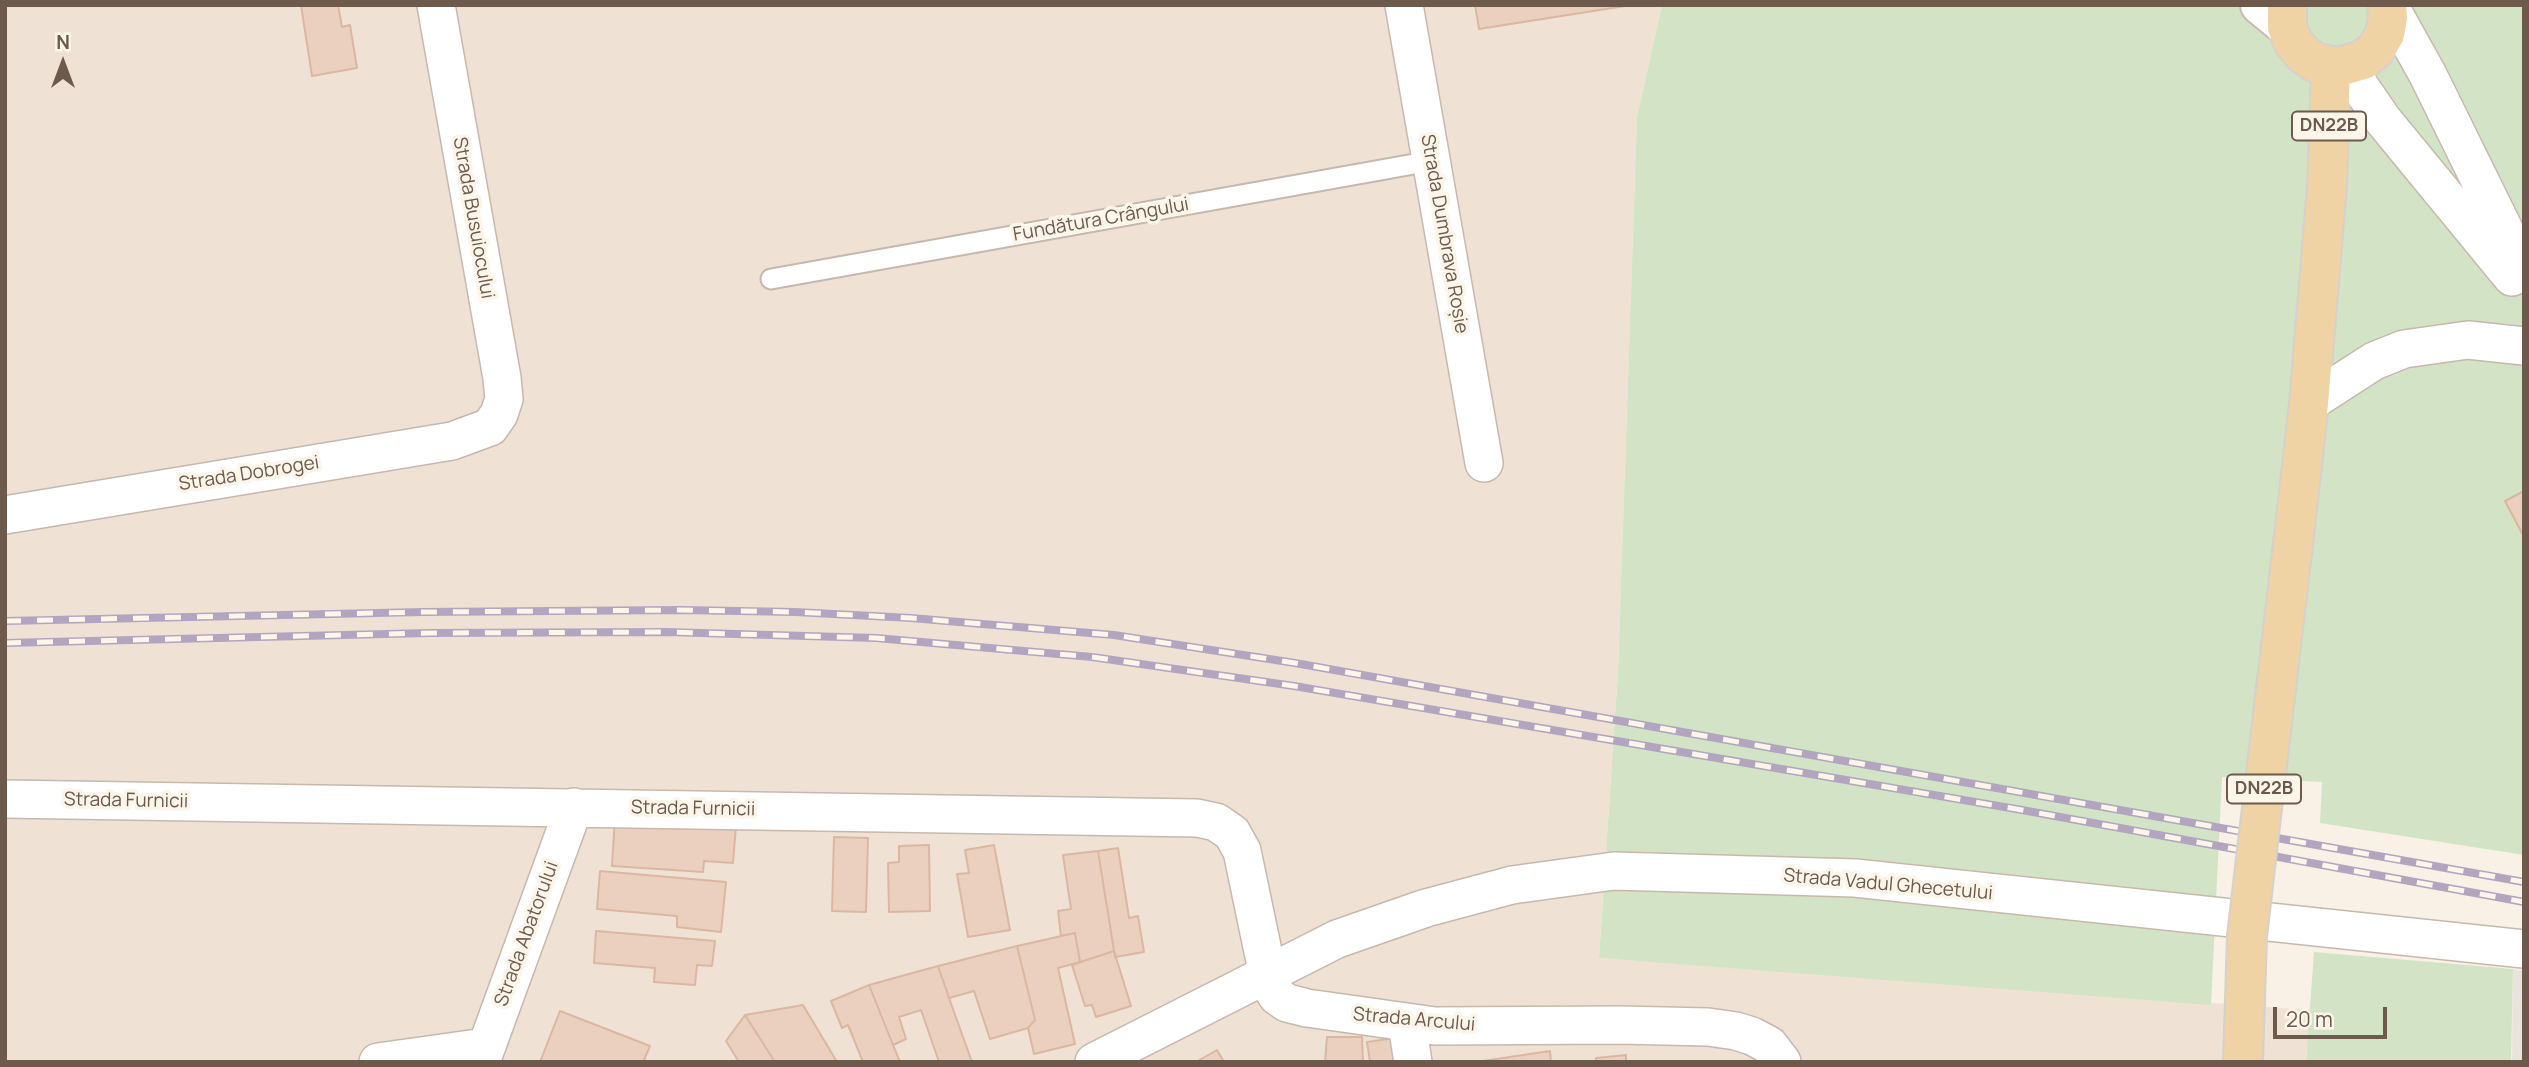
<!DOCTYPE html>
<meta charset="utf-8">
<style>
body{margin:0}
#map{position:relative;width:2529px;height:1067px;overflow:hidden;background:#f9f1e5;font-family:Manrope,sans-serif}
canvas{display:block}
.frame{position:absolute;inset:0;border:7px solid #6e594d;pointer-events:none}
.north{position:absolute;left:28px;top:28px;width:70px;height:70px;-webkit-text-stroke:5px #fcf5ea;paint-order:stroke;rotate:0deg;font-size:19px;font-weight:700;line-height:28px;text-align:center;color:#6e594d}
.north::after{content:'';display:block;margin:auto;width:24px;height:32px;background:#6e594d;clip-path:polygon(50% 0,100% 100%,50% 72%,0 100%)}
.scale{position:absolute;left:2273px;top:1007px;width:114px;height:32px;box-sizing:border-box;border:4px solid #6e594d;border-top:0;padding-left:9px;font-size:21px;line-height:24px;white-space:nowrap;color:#6e594d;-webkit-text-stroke:5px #fcf5ea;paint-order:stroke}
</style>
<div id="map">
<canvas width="2529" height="1067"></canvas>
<div class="frame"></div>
<div class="north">N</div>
<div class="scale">20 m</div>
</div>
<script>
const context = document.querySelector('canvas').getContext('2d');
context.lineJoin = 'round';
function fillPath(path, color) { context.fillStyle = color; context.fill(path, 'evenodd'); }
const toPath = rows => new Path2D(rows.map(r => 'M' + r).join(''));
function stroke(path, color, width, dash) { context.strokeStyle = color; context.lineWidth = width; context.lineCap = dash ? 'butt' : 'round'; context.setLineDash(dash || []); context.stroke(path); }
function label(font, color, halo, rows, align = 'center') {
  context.font = font + ' Manrope,sans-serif'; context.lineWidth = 7; context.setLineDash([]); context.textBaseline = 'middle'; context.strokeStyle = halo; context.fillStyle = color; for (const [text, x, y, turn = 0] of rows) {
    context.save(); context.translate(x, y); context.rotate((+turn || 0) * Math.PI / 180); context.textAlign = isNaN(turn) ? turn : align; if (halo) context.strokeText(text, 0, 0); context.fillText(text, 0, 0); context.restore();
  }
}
fillPath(toPath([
 [5,5,1662,5,1637,117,1618,672,1599,958,2310,1010,2306,1062,5,1062]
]), '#efe2d4');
fillPath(toPath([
 [2513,969,2524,971,2524,1062,2512,1062]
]), '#e9e3de');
fillPath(toPath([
 [1662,5,2524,5,2524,855,2320,823,2322,782,2222,777,2211,1005,1599,958,1618,672,1637,117],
 [2314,952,2513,969,2511,1062,2306,1062]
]), '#d2e4c5');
const building = toPath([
 [301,5,338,5,342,27,350,25,357,68,312,76,301,5],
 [1475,5,1625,5,1625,6,1479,29,1475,5],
 [2524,491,2524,537,2505,501,2524,491],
 [615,817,736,825,733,863,704,861,703,872,612,866,615,817],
 [834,837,868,838,866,912,832,911,834,837],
 [929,845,930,911,889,912,888,863,899,862,899,846,929,845],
 [994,845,1010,930,968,937,957,874,969,873,965,850,994,845],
 [1118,848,1129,918,1138,916,1144,952,1115,957,1098,851,1118,848],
 [1098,851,1114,951,1080,962,1075,933,1061,936,1058,911,1071,909,1063,855,1098,851],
 [600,871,726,882,721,932,677,927,677,916,597,909,600,871],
 [596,931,715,941,712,966,697,965,695,985,654,982,655,968,594,963,596,931],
 [1075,933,1080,962,1058,968,1075,1044,1034,1054,1028,1028,1035,1020,1017,946,1075,933],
 [1017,946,1035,1020,1028,1028,990,1039,974,991,949,998,938,966,1017,946],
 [1114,951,1131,1006,1096,1017,1092,1005,1085,1006,1072,965,1114,951],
 [938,966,949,998,972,1062,939,1062,921,1010,899,1017,906,1039,893,1045,869,985,938,966],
 [869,985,893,1045,900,1062,863,1062,848,1025,842,1028,831,1001,869,985],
 [803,1005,837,1062,775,1062,745,1015,803,1005],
 [560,1011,650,1046,644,1060,649,1062,540,1062,560,1011],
 [745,1015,775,1062,739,1062,726,1041,745,1015],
 [1327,1037,1362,1037,1363,1062,1325,1062,1327,1037],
 [1395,1038,1398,1062,1370,1062,1367,1042,1395,1038],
 [1217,1050,1224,1062,1196,1062,1217,1050],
 [1550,1051,1551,1062,1476,1062,1550,1051],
 [1626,1055,1626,1062,1596,1062,1596,1058,1626,1055]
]);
fillPath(building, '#ebd0c0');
stroke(building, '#dbb7a2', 2);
const lane = toPath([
 [771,279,1431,161]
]);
const street = toPath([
 [1404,5,1484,463],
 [2389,5,2428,75,2524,270],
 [2346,66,2383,120,2512,277],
 [2309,403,2374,361,2404,349,2468,340,2524,346],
 [5,515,452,441,490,427,499,414,504,399,502,378,436,5],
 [5,799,1197,818,1216,822,1232,833,1242,851,1270,985,1277,996,1287,1003,1307,1008,1435,1026,1620,1025,1708,1027,1736,1031,1752,1036,1769,1045,1782,1062],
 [1407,1024,1413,1062],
 [378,1062,485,1047],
 [481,1062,574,807],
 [1094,1062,1337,939,1426,908,1512,885,1614,871,1855,878,2524,949]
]);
const secondary = toPath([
 [2260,5,2287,27]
]);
const primary = toPath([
 [2287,5,2287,27,2293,42,2303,54,2316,63,2339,67,2363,60,2376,49,2385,34,2388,17,2387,5],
 [2296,518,2309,403,2327,186,2331,66]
]);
stroke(lane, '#c8b8ac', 23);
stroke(street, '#c8b8ac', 40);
stroke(secondary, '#cbb9ab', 42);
stroke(primary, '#d6d1cd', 42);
stroke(lane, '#fff', 19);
stroke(street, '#fff', 37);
stroke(secondary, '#fff', 38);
stroke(primary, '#efd3a5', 38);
const rail = toPath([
 [5,621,423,612,680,610,795,612,911,618,1114,635,1295,663,2524,882],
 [5,643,429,633,666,632,876,638,1092,657,1294,686,2022,810,2524,902]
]);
stroke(rail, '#b3a5c0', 8);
stroke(rail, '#fcf5ea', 5, [16]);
const primaryBridge = toPath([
 [2243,1062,2247,936,2296,518]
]);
stroke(primaryBridge, '#d6d1cd', 42, []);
stroke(primaryBridge, '#efd3a5', 38);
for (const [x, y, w] of [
 [2329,126,74],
 [2264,789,74]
]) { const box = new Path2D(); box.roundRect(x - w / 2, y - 14.5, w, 29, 5); context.fillStyle = '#fcf5ea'; context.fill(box); stroke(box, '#6e594d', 2); }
label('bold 18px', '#6e594d', null, [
 ["DN22B",2329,126],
 ["DN22B",2264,789]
]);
label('19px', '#6e594d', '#fcf5ea', [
 ["Strada Busuiocului",473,218,80],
 ["Fundătura Crângului",1101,220,-10],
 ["Strada Dumbrava Roșie",1444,234,80],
 ["Strada Dobrogei",249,474,-9],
 ["Strada Furnicii",126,801,1],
 ["Strada Furnicii",693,809,1],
 ["Strada Vadul Ghecetului",1888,885,5],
 ["Strada Abatorului",527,934,-70],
 ["Strada Arcului",1414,1020,5]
]);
</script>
